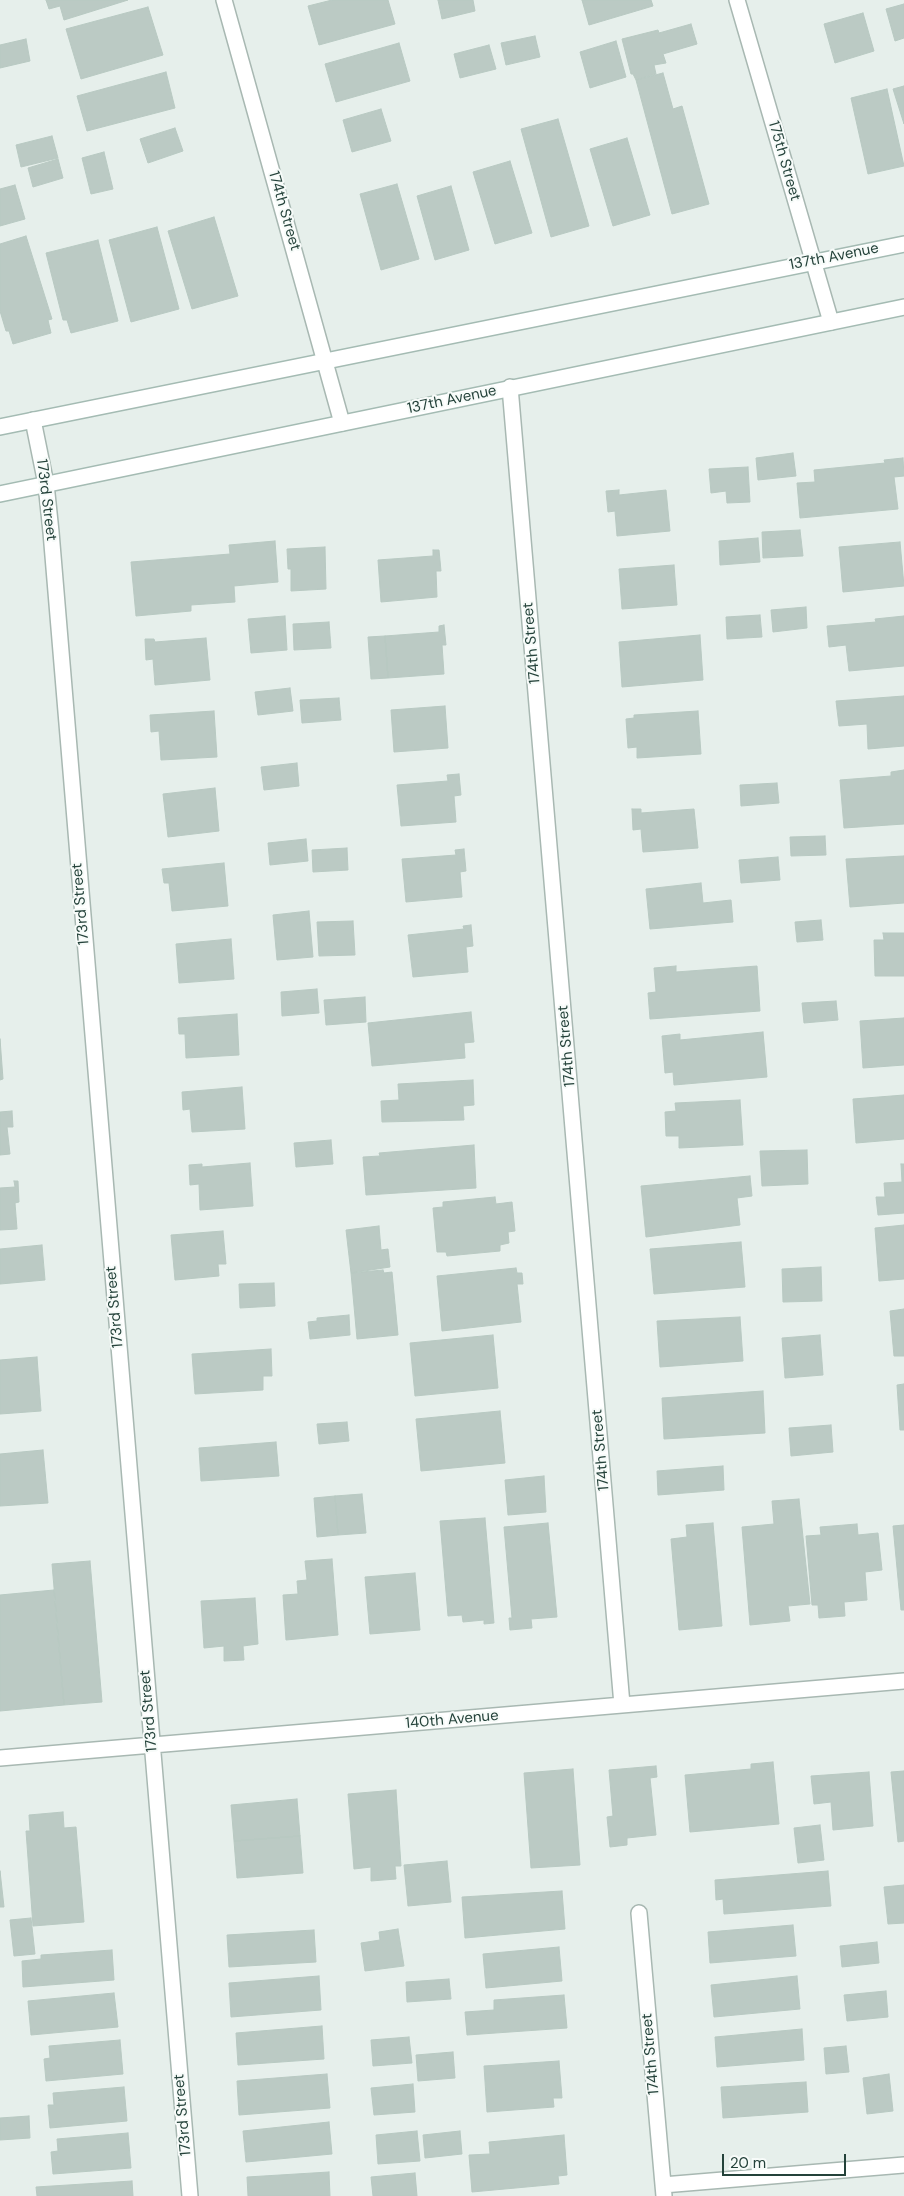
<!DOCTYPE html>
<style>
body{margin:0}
#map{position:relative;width:904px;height:2196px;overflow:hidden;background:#e6efeb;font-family:"DM Sans",sans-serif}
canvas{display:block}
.scale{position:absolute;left:722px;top:2154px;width:124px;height:22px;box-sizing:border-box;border:2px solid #24423a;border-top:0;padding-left:6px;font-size:15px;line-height:18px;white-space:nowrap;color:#24423a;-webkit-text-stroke:4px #f7fbf9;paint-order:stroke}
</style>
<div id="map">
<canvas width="904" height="2196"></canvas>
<div class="scale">20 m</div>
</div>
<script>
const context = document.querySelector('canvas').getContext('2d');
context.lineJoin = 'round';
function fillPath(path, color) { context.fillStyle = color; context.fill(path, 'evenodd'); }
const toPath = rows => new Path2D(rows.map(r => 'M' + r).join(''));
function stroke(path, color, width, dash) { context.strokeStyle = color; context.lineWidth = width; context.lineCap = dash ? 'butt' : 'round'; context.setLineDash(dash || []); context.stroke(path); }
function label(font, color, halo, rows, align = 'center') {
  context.font = font + ' "DM Sans",sans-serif'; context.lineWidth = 4; context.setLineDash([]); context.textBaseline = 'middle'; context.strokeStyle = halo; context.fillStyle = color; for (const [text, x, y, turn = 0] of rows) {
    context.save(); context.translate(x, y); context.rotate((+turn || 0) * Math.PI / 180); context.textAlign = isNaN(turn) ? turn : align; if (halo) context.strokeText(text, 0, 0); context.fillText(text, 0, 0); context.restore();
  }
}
const building = toPath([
 [46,0,128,0,64,20,60,6,49,9,46,0],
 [332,0,388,0,395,24,319,45,308,6,332,0],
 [438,0,473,0,475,11,442,19,438,0],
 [582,0,651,0,653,6,589,25,582,0],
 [904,4,904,38,895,41,886,9,904,4],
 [148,7,163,55,81,79,66,29,148,7],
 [863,13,874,51,835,63,824,24,863,13],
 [691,24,697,44,663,54,666,63,654,65,656,74,636,80,633,74,631,74,622,39,658,30,659,33,691,24],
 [535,36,540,57,506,65,501,43,535,36],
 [26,39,30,61,0,68,0,45,26,39],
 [616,41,626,77,590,88,580,52,616,41],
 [399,43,410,81,336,102,325,64,399,43],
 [489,45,496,69,460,78,454,54,489,45],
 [166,72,175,108,87,131,77,96,166,72],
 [663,73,673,109,682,106,709,204,672,214,636,80,663,73],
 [904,86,904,124,893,89,904,86],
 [887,89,904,166,868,174,851,98,887,89],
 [381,109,391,141,352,152,343,120,381,109],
 [558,119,589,226,551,237,521,129,558,119],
 [175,128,183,151,148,163,140,139,175,128],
 [52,136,58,158,21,167,16,145,52,136],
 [627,138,650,215,613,226,590,149,627,138],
 [104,152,113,189,91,194,82,158,104,152],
 [58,159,63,178,33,187,28,168,58,159],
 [510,161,532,233,495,244,473,172,510,161],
 [397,184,419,259,381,270,360,194,397,184],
 [15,185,25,219,0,226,0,189,15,185],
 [451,186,469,250,435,260,417,196,451,186],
 [214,217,238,296,192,309,168,231,214,217],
 [157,227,179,309,131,322,109,240,157,227],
 [26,236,52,319,48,320,51,333,13,344,9,331,6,331,0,311,0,244,26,236],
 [98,240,118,321,71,333,67,320,63,320,46,253,98,240],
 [793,453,796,476,758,480,756,458,793,453],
 [903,458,904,476,894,477,898,509,800,518,797,483,815,482,814,470,885,463,884,460,903,458],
 [748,467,750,502,727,503,726,491,711,493,709,469,748,467],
 [619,490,619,495,666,490,670,531,617,536,615,511,608,512,606,491,619,490],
 [800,530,803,556,763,558,762,532,800,530],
 [758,538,760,562,720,565,719,541,758,538],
 [275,541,278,582,234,586,235,602,191,605,191,611,136,616,131,562,230,554,229,545,275,541],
 [900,542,904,586,843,592,839,547,900,542],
 [325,547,326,589,291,591,291,569,288,569,287,549,325,547],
 [433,550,439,550,441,571,436,571,437,597,381,602,378,560,433,556,433,550],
 [674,565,677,605,622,609,619,569,674,565],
 [806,607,807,628,773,632,771,610,806,607],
 [760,615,762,637,727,639,726,617,760,615],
 [285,616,287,650,251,653,248,619,285,616],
 [904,616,904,666,849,671,846,645,829,647,827,626,876,622,875,619,904,616],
 [329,622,331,648,294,650,293,624,329,622],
 [444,625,446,645,442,645,444,674,388,678,385,636,439,632,439,626,444,625],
 [700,635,703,680,622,687,619,642,700,635],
 [385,636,388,678,371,679,368,637,385,636],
 [206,638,210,680,155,685,153,659,146,660,145,639,154,639,155,642,206,638],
 [290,688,293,711,258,715,255,692,290,688],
 [904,696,904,746,868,749,867,724,839,726,836,701,904,696],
 [339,698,341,720,302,723,300,700,339,698],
 [445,706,448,748,394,752,391,710,445,706],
 [214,711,217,757,161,760,159,731,151,732,150,715,214,711],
 [698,711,701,754,637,758,637,747,628,748,626,719,634,718,634,715,698,711],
 [297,763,299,786,264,790,261,767,297,763],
 [904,770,904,824,844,828,840,780,891,776,891,772,904,770],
 [459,774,461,795,454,796,456,822,401,826,397,785,448,781,447,775,459,774],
 [777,783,779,803,741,806,740,785,777,783],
 [215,788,219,831,168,837,163,794,215,788],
 [632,809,641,809,641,813,694,809,698,848,643,852,641,829,633,830,632,809],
 [825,836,826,855,791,856,790,837,825,836],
 [306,839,308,861,270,865,268,843,306,839],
 [347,848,348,870,313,872,312,850,347,848],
 [464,849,466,871,460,872,462,897,406,902,402,859,456,855,455,850,464,849],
 [904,856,904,903,850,907,846,859,904,856],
 [778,857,780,880,741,883,739,860,778,857],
 [224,863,228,906,172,911,169,883,164,883,162,869,224,863],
 [701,883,703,903,731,900,733,922,650,929,646,889,701,883],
 [309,911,313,957,277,960,273,915,309,911],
 [821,920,823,940,797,942,795,922,821,920],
 [353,921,355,955,319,956,317,922,353,921],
 [471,925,473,946,466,947,468,972,413,977,408,935,464,929,463,926,471,925],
 [883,933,904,933,904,976,875,976,874,940,884,940,883,933],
 [231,939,234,979,179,983,176,944,231,939],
 [676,966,676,972,757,966,760,1011,650,1019,648,993,656,992,654,968,676,966],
 [317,989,319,1013,282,1016,281,992,317,989],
 [365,997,366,1022,326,1025,324,1000,365,997],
 [836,1001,838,1020,804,1023,802,1003,836,1001],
 [471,1012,474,1042,464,1043,465,1058,372,1066,368,1023,471,1012],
 [237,1014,239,1055,186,1058,185,1034,179,1034,178,1018,237,1014],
 [904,1018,904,1065,863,1068,860,1021,904,1018],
 [763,1032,767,1077,674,1085,673,1072,665,1073,662,1036,680,1034,680,1040,763,1032],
 [0,1039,3,1079,0,1080,0,1039],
 [473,1080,474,1105,463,1106,464,1120,382,1122,381,1101,399,1100,398,1084,473,1080],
 [242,1087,245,1129,192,1132,190,1109,183,1110,182,1092,242,1087],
 [904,1095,904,1139,856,1143,853,1099,904,1095],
 [740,1100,743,1145,679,1148,679,1136,666,1136,665,1112,676,1111,675,1103,740,1100],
 [12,1111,13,1127,7,1127,10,1154,0,1155,0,1112,12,1111],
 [331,1140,333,1164,296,1167,294,1143,331,1140],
 [474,1145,476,1188,366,1195,363,1157,380,1156,379,1153,474,1145],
 [807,1150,808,1184,762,1186,760,1151,807,1150],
 [250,1163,253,1206,200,1210,199,1184,190,1185,189,1165,202,1164,202,1167,250,1163],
 [901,1164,904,1164,904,1213,878,1215,876,1197,885,1197,884,1183,902,1182,901,1164],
 [750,1176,752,1196,737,1198,740,1225,646,1237,641,1186,750,1176],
 [14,1181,18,1181,19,1202,15,1203,17,1229,0,1230,0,1188,15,1187,14,1181],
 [495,1197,496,1204,512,1202,515,1231,508,1232,509,1243,500,1245,500,1251,447,1256,446,1252,437,1252,433,1208,443,1207,443,1202,495,1197],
 [904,1225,904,1279,879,1281,875,1228,904,1225],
 [379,1226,381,1250,388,1249,390,1267,351,1273,346,1230,379,1226],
 [223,1231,226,1264,218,1264,219,1276,175,1280,171,1235,223,1231],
 [741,1242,745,1287,654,1294,650,1249,741,1242],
 [42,1245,45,1280,0,1284,0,1249,42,1245],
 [821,1267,822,1301,783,1302,782,1269,821,1267],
 [516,1268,517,1273,522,1273,523,1284,517,1284,521,1322,442,1331,437,1276,516,1268],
 [383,1270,384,1273,392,1272,398,1335,357,1339,351,1273,383,1270],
 [274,1283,275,1306,240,1308,239,1284,274,1283],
 [904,1309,904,1356,894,1356,890,1311,904,1309],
 [349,1315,350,1335,310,1339,308,1322,317,1321,317,1318,349,1315],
 [740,1317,743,1361,660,1367,657,1321,740,1317],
 [493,1335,498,1388,415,1396,410,1343,493,1335],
 [820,1335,823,1375,785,1378,782,1338,820,1335],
 [271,1349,272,1376,263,1376,263,1390,195,1394,192,1354,271,1349],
 [37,1357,41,1411,0,1414,0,1360,37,1357],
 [904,1384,904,1430,900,1430,897,1385,904,1384],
 [763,1391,765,1433,664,1439,662,1398,763,1391],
 [500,1411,505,1463,421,1471,416,1419,500,1411],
 [347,1422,349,1441,319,1444,317,1424,347,1422],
 [831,1425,833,1452,791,1456,789,1428,831,1425],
 [276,1442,279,1476,201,1481,199,1448,276,1442],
 [43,1450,48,1503,0,1506,0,1454,43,1450],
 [723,1466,724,1490,658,1495,657,1471,723,1466],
 [544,1476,546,1512,508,1515,505,1480,544,1476],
 [362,1494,366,1533,338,1535,335,1496,362,1494],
 [335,1496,338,1535,317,1537,314,1498,335,1496],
 [799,1499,810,1604,788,1606,790,1621,750,1625,742,1527,774,1524,772,1501,799,1499],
 [485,1518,494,1623,484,1624,484,1620,463,1622,462,1615,448,1616,440,1521,485,1518],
 [548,1523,557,1617,531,1619,532,1628,510,1630,509,1618,512,1618,504,1527,548,1523],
 [713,1523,722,1626,679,1630,671,1539,687,1537,686,1525,713,1523],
 [857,1524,858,1535,878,1533,882,1570,865,1572,867,1600,844,1602,845,1616,819,1618,818,1605,812,1605,806,1536,821,1535,820,1527,857,1524],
 [904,1525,904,1610,901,1610,893,1526,904,1525],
 [332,1559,338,1635,286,1640,283,1595,298,1594,297,1581,307,1580,305,1561,332,1559],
 [90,1561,102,1702,64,1705,52,1564,90,1561],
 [415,1573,420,1630,370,1634,365,1577,415,1573],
 [54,1590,64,1705,0,1711,0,1595,54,1590],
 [255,1598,258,1644,243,1646,244,1660,224,1661,224,1646,204,1648,201,1601,255,1598],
 [773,1762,779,1824,690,1832,685,1775,751,1769,751,1764,773,1762],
 [656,1766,657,1777,650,1778,656,1835,627,1838,627,1845,610,1847,607,1817,613,1816,609,1770,656,1766],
 [573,1769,580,1865,531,1868,524,1773,573,1769],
 [904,1771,904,1841,898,1842,891,1772,904,1771],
 [869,1772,873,1826,833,1830,831,1802,814,1804,811,1776,869,1772],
 [396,1790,401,1866,395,1866,396,1879,371,1881,371,1867,354,1869,348,1794,396,1790],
 [297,1799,300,1836,234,1841,231,1805,297,1799],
 [63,1812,64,1828,76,1827,84,1922,33,1926,26,1831,30,1831,29,1815,63,1812],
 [820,1825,824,1860,798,1863,794,1828,820,1825],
 [300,1836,303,1873,237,1878,234,1841,300,1836],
 [447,1861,451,1902,408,1906,404,1865,447,1861],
 [0,1871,4,1907,0,1907,0,1871],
 [828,1871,831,1906,724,1914,723,1899,716,1900,715,1880,828,1871],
 [904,1885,904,1923,888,1924,884,1887,904,1885],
 [562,1891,565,1929,465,1938,462,1897,562,1891],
 [31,1918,35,1954,14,1956,10,1920,31,1918],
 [793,1925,796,1956,710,1963,708,1932,793,1925],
 [398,1929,404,1966,365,1971,361,1943,380,1940,379,1932,398,1929],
 [314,1930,316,1962,229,1967,227,1935,314,1930],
 [877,1942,879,1963,842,1967,840,1946,877,1942],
 [559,1947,562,1981,486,1988,483,1954,559,1947],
 [112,1950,114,1980,23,1987,22,1961,41,1959,41,1955,112,1950],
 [319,1976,321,2010,231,2017,229,1983,319,1976],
 [797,1976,800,2009,714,2017,711,1985,797,1976],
 [449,1979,451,1999,407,2002,406,1982,449,1979],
 [886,1991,888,2017,847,2021,844,1995,886,1991],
 [114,1993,118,2027,31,2035,28,2001,114,1993],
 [564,1995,567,2028,467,2035,465,2012,494,2010,494,2000,564,1995],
 [322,2026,324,2059,238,2065,236,2033,322,2026],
 [802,2029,804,2060,717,2067,715,2037,802,2029],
 [409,2037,412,2063,373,2066,371,2040,409,2037],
 [120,2040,123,2074,46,2081,44,2059,50,2058,49,2046,120,2040],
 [846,2046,849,2072,826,2074,824,2048,846,2046],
 [453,2052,455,2078,418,2081,416,2055,453,2052],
 [559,2061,562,2098,553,2098,554,2107,487,2112,484,2066,559,2061],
 [327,2074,330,2108,239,2115,237,2081,327,2074],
 [889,2074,893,2111,867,2114,863,2078,889,2074],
 [806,2082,808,2112,723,2118,721,2087,806,2082],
 [413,2084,415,2112,374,2115,371,2088,413,2084],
 [124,2087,127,2121,50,2128,48,2105,54,2105,53,2093,124,2087],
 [29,2116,30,2138,0,2140,0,2118,29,2116],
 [329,2122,332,2154,246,2162,243,2131,329,2122],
 [417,2131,420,2161,378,2164,376,2135,417,2131],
 [460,2131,462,2154,425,2158,423,2135,460,2131],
 [128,2133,131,2168,53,2174,51,2152,58,2151,57,2139,128,2133],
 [564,2135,567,2175,558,2176,559,2184,472,2192,469,2155,490,2154,489,2142,564,2135],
 [329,2172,330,2196,248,2196,247,2177,329,2172],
 [415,2173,417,2196,373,2196,371,2177,415,2173],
 [132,2181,133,2196,37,2196,36,2187,132,2181]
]);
fillPath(building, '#bbcac4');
stroke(building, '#b8c9c2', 1);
const street = toPath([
 [224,0,342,423],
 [737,0,831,322],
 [510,387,622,1705],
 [33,420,46,484,51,532,190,2196],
 [0,1758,904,1681],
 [639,1913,664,2196],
 [663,2185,904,2165]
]);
const secondary = toPath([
 [0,427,904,244],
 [0,494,904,307]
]);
stroke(street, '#a8b8b2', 18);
stroke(secondary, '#a4bbb3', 18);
stroke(street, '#fff', 15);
stroke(secondary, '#fff', 15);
label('15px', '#24423a', '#f7fbf9', [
 ["175th Street",784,161,74],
 ["174th Street",284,211,74],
 ["137th Avenue",834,257,-11],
 ["137th Avenue",452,400,-12],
 ["173rd Street",46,500,83],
 ["174th Street",532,643,-95],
 ["173rd Street",81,904,-95],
 ["174th Street",567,1046,-95],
 ["173rd Street",115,1307,-95],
 ["174th Street",601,1450,-95],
 ["173rd Street",149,1711,-95],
 ["140th Avenue",452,1720,-5],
 ["174th Street",651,2054,-95],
 ["173rd Street",183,2115,-95]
]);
</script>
